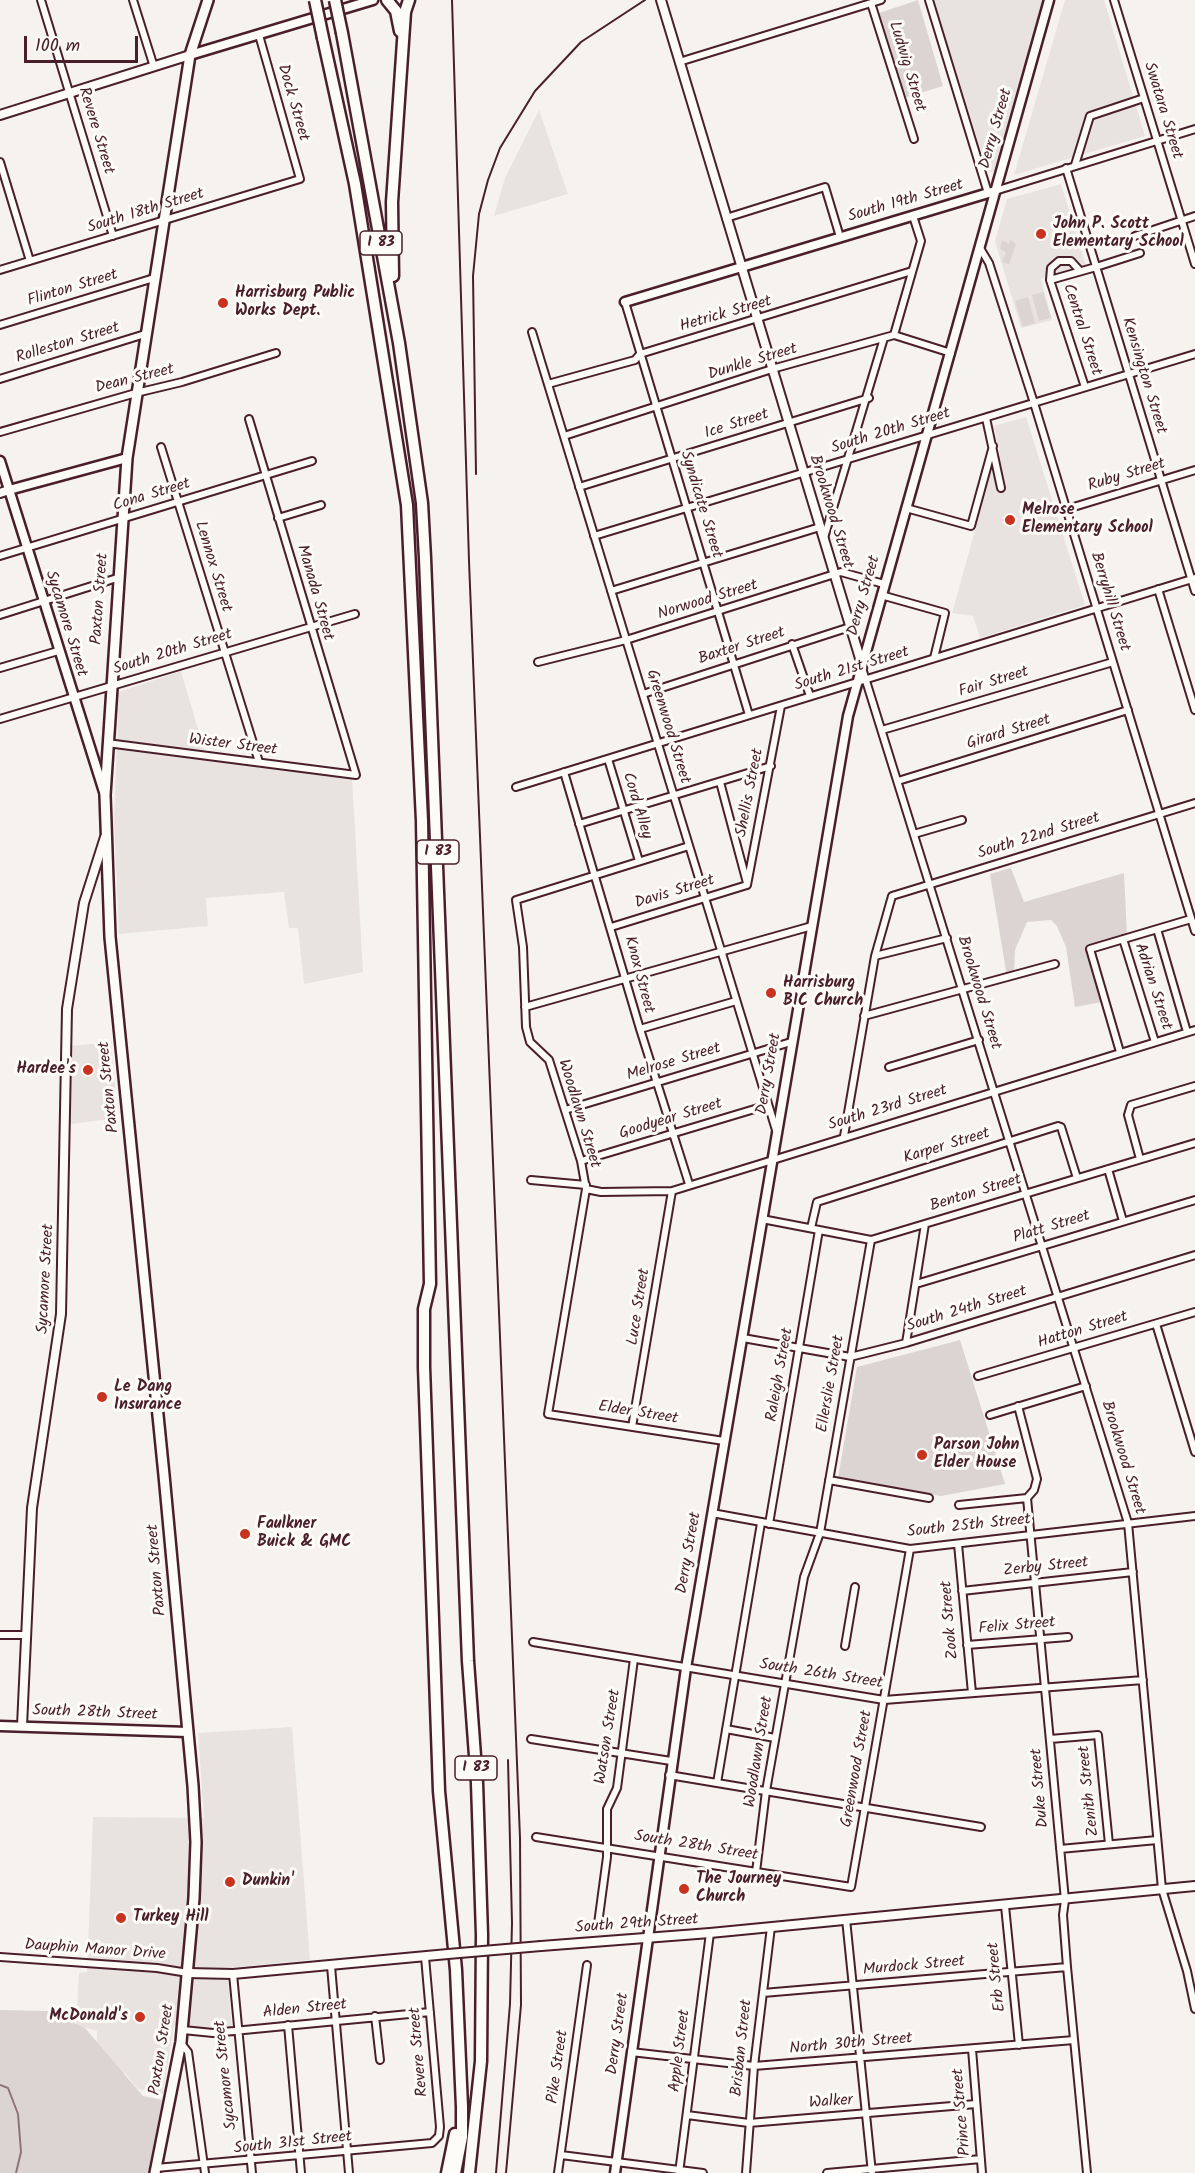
<!DOCTYPE html>
<html>
<head>
<meta charset="utf-8">
<style>
	body { margin:0 }
	#map { position:relative; width:1195px; height:2173px; overflow:hidden; background:#f6f3ef; font-family:Kalam,sans-serif }
	canvas { display:block }
	.scale { position:absolute; left:24px; top:36px; width:114px; height:27px; box-sizing:border-box; border:3px solid #4a1f2b; border-top:0; padding-left:8px; font-size:18px; line-height:21px; white-space:nowrap; color:#4a1f2b; -webkit-text-stroke:4px #fdfcf7; paint-order:stroke }
</style>
</head>
<body>
<div id="map">
<canvas width="1195" height="2173"></canvas>
<div class="scale">100 m</div>
</div>
<script>
const ctx = document.querySelector('canvas').getContext('2d');
ctx.lineJoin = 'round';
function fill(path, color) {
  ctx.fillStyle = color;
  ctx.fill(path, 'evenodd');
}
function toPath(rows) {
  const path = new Path2D();
  for (const r of rows) {
    path.moveTo(r[0], r[1]);
    for (let i = 2; i < r.length; i += 2) path.lineTo(r[i], r[i + 1]);
  }
  return path;
}
function strokePath(path, color, width, dash) {
  ctx.strokeStyle = color;
  ctx.lineWidth = width;
  ctx.lineCap = dash ? 'butt' : 'round';
  ctx.setLineDash(dash || []);
  ctx.stroke(path);
}
function write(font, color, halo, rows, align = 'center') {
  ctx.font = font + ' Kalam,sans-serif';
  ctx.lineWidth = 6;
  ctx.setLineDash([]);
  ctx.textBaseline = 'middle';
  ctx.strokeStyle = halo;
  ctx.fillStyle = color;
  for (const [text, x, y, turn = 0] of rows) {
    ctx.save();
    ctx.translate(x, y);
    ctx.rotate((+turn || 0) * Math.PI / 180);
    ctx.textAlign = isNaN(turn) ? turn : align;
    if (halo) ctx.strokeText(text, 0, 0);
    ctx.fillText(text, 0, 0);
    ctx.restore();
  }
}
fill(toPath([
	[934,0,1043,0,996,169,992,172,987,171],
	[1065,0,1104,0,1145,136,1014,175],
	[539,110,568,194,494,216,505,178],
	[1061,184,1086,266,1041,279,1052,320,1021,328,995,241,1007,199],
	[1026,417,1085,605,980,638,973,616,952,613,992,469,1000,455,994,426],
	[181,671,207,760,352,777,363,972,304,984,298,928,289,928,284,892,206,898,208,926,119,934,114,820,119,692],
	[111,1042,118,1118,70,1124,70,1046],
	[292,1727,310,1960,227,1968,232,2029,202,2031,174,2025,163,2094,138,2089,125,2073,97,2071,97,2031,76,2025,79,1973,87,1972,93,1817,204,1818,198,1733]
]), '#e9e3e0');
fill(toPath([
	[918,0,943,86,904,98,879,13],
	[1010,239,1016,244,1009,264,1002,262,1006,252,1000,249,1002,240,1009,244],
	[1043,292,1051,318,1039,321,1032,295],
	[1028,297,1035,323,1023,327,1015,301],
	[1011,868,1024,902,1124,873,1127,935,1087,948,1102,1002,1075,1007,1066,947,1057,926,1051,920,1027,922,1015,950,1014,975,1007,977,990,874],
	[960,1340,1005,1484,941,1496,838,1478,857,1367],
	[0,2010,48,2011,85,2028,143,2096,162,2100,148,2173,0,2173]
]), '#dcd4d2');
strokePath(toPath([
	[0,2085,8,2088,18,2114,21,2152,16,2173]
]), '#8e7378', 2);
const minor = toPath([
	[41,0,113,236],
	[133,0,154,67],
	[929,0,988,193],
	[1114,0,1195,264],
	[871,3,914,139],
	[679,62,881,0],
	[0,162,30,261],
	[1075,165,1090,116,1144,98],
	[1066,168,1195,591],
	[995,191,1195,129],
	[726,218,825,187,840,237],
	[1135,236,1195,216],
	[980,248,989,263,1034,403,1195,931],
	[0,270,300,179,259,35],
	[1080,271,1071,261,1059,261,1051,268,1050,280,1096,267,1140,253],
	[1050,280,1085,387],
	[625,302,749,715],
	[0,325,154,278],
	[532,332,776,1130],
	[894,335,921,241,913,216],
	[0,379,145,334],
	[548,384,635,360,640,354,912,271],
	[986,418,1001,488],
	[0,432,136,393,182,382,276,353],
	[564,436,772,369,894,335,951,353],
	[161,447,259,762],
	[579,487,869,398],
	[906,508,971,526,993,446],
	[1067,509,1195,470],
	[278,518,321,505],
	[594,536,1195,354],
	[824,538,884,338],
	[0,556,312,461],
	[1158,589,1195,710],
	[611,591,820,527],
	[881,595,945,613,934,658],
	[0,615,117,578],
	[792,644,810,696],
	[538,662,626,640,841,572,884,584],
	[0,668,58,651],
	[862,668,1128,1523,1162,1889,1187,1971,1195,2009],
	[643,694,850,627],
	[0,719,355,614],
	[882,730,1113,662],
	[107,743,356,775,249,419],
	[608,759,639,861],
	[564,772,640,1029,689,1184],
	[898,781,1128,710],
	[720,782,747,883],
	[516,787,1195,578],
	[579,824,771,766],
	[914,834,962,820],
	[689,846,516,900,523,947,526,1027,530,1042,549,1060,581,1161,586,1189,548,1414,724,1441],
	[747,885,781,706],
	[611,927,747,885],
	[1157,929,1187,1032],
	[1123,939,1155,1042],
	[875,956,947,938],
	[525,1007,812,926],
	[864,1016,1055,964],
	[640,1029,736,1001],
	[1120,1052,1090,949,1191,919],
	[889,1067,979,1040],
	[565,1110,791,1042],
	[844,1136,875,956,892,896,1195,803],
	[1140,1159,1128,1115,1131,1105,1195,1086],
	[581,1161,768,1105],
	[1108,1169,1123,1221],
	[531,1180,586,1185],
	[586,1189,601,1192,672,1191,1195,1030],
	[762,1219,871,1240,1195,1143],
	[811,1228,817,1202,1058,1126,1061,1127,1077,1178],
	[916,1284,1195,1200],
	[1156,1324,1195,1452],
	[743,1338,850,1357,906,1343,1195,1255],
	[906,1343,925,1224],
	[978,1376,1195,1312],
	[1018,1406,1037,1479,1034,1490,1027,1498,1065,1900,1063,1915,1067,1967,1087,2173],
	[990,1415,1086,1386],
	[632,1427,672,1191],
	[829,1480,929,1498],
	[959,1505,1027,1498],
	[712,1513,910,1549,1195,1516],
	[769,1524,819,1230],
	[958,1544,972,1693],
	[962,1591,1133,1572],
	[0,1635,26,1635],
	[533,1642,884,1700,1143,1680],
	[967,1645,1068,1637],
	[845,1646,855,1587],
	[726,1729,775,1738],
	[531,1739,671,1761],
	[1050,1739,1098,1735,1109,1844],
	[669,1775,981,1827],
	[717,1783,761,1523],
	[536,1837,851,1887,910,1549],
	[1060,1849,1157,1840],
	[756,1872,766,1791,804,1577,820,1533,871,1240],
	[1005,1906,1019,2045],
	[846,1919,872,2173],
	[598,1924,607,1857,607,1809,617,1788,634,1659],
	[0,1957,157,1968,188,1973],
	[331,1966,349,2173],
	[233,1974,252,2173],
	[763,1993,1067,1967],
	[375,2016,380,2060],
	[288,2025,301,2173],
	[183,2030,213,2033,430,2012],
	[181,2043,188,2052,205,2173],
	[972,2049,982,2173],
	[631,2052,754,2066,1074,2040],
	[687,2115,749,2123,976,2104],
	[561,2155,703,2173],
	[156,2168,432,2143,439,2136,440,2127,425,1957],
	[558,2173,587,1965],
	[679,2173,710,1933],
	[746,2173,754,2066,771,1927],
	[827,2173,981,2159]
]);
const tertiary = toPath([
	[661,0,862,665],
	[0,115,190,55],
	[0,493,9,490],
	[22,1726,32,1508,61,1314,67,1009,84,903,105,837],
	[541,1946,710,1933,1195,1886],
	[188,1973,233,1974,448,1954]
]);
const secondary = toPath([
	[190,55,373,0],
	[625,302,995,191],
	[0,461,105,795],
	[9,490,127,458],
	[0,1726,188,1732],
	[615,2173,686,1668,848,716,1049,0]
]);
const primary = toPath([
	[155,2173,181,2042,194,1898,196,1842,193,1786,164,1475,110,937,105,795,127,458,190,55,208,0]
]);
const motorway = toPath([
	[387,0,396,11,400,31],
	[342,33,399,343,422,503,425,558,468,1661,477,1783,482,1935,481,2061,469,2173],
	[323,38,355,184,407,505,422,821,430,1284,424,1309,424,1367,435,1677,439,1791,456,1970,462,2107,462,2137,455,2173],
	[393,276,392,202,405,12,409,0],
	[447,2173,455,2134]
]);
strokePath(minor, '#4a1f2b', 10);
strokePath(tertiary, '#4a1f2b', 12);
strokePath(secondary, '#4a1f2b', 13);
strokePath(primary, '#4a1f2b', 14);
strokePath(motorway, '#4a1f2b', 15);
strokePath(minor, '#fdfcf7', 6);
strokePath(tertiary, '#fdfcf7', 8);
strokePath(secondary, '#fdfcf7', 8);
strokePath(primary, '#fdfcf7', 9);
strokePath(motorway, '#fdfcf7', 10);
strokePath(toPath([
	[452,0,469,561,520,1838,521,2005,506,2173],
	[476,474,473,276,479,214,488,180,500,148,535,91,581,42,645,0],
	[496,2173,510,2004,512,1923,508,1760]
]), '#4a1f2b', 2);
const tertiaryBridge = toPath([
	[448,1954,541,1946]
]);
const motorwayBridge = toPath([
	[315,0,323,38],
	[335,0,342,33]
]);
strokePath(tertiaryBridge, '#4a1f2b', 12, []);
strokePath(motorwayBridge, '#4a1f2b', 15, []);
strokePath(tertiaryBridge, '#fdfcf7', 8);
strokePath(motorwayBridge, '#fdfcf7', 10);
for (const [x, y, r, color] of [
	[1041,234,6,"#c8321e"],
	[223,303,6,"#c8321e"],
	[1010,520,6,"#c8321e"],
	[771,993,6,"#c8321e"],
	[88,1070,6,"#c8321e"],
	[102,1397,6,"#c8321e"],
	[922,1455,6,"#c8321e"],
	[245,1534,6,"#c8321e"],
	[230,1882,6,"#c8321e"],
	[684,1889,6,"#c8321e"],
	[121,1918,6,"#c8321e"],
	[140,2017,6,"#c8321e"]
]) {
  const dot = new Path2D();
  dot.arc(x, y, r, 0, 2 * Math.PI);
  ctx.fillStyle = color;
  ctx.fill(dot);
  strokePath(dot, '#fdfcf7', 2);
}
for (const [x, y, w] of [
	[381,243,42],
	[438,852,42],
	[476,1768,42]
]) {
  const box = new Path2D();
  box.roundRect(x - w / 2, y - 12, w, 24, 4.5);
  ctx.fillStyle = '#fdfcf7';
  ctx.fill(box);
  strokePath(box, '#4a1f2b', 1.5);
}
write('bold 15px', '#4a1f2b', null, [
	["I 83",381,243],
	["I 83",438,852],
	["I 83",476,1768]
]);
write('16px', '#4a1f2b', '#fdfcf7', [
	["Ludwig Street",906,67,73],
	["Dock Street",292,103,74],
	["Swatara Street",1162,111,73],
	["Derry Street",997,129,-74],
	["Revere Street",95,131,73],
	["South 19th Street",906,202,-16],
	["South 18th Street",146,212,-17],
	["Flinton Street",73,289,-17],
	["Hetrick Street",726,315,-16],
	["Central Street",1081,330,72],
	["Rolleston Street",68,344,-17],
	["Dunkle Street",753,363,-17],
	["Kensington Street",1143,376,73],
	["Dean Street",135,380,-14],
	["Ice Street",737,425,-18],
	["South 20th Street",891,432,-17],
	["Ruby Street",1127,476,-17],
	["Cona Street",152,496,-17],
	["Syndicate Street",700,505,73],
	["Brookwood Street",830,512,73],
	["Lennox Street",212,567,73],
	["Manada Street",314,593,74],
	["Derry Street",865,596,-74],
	["Paxton Street",101,599,-86],
	["Norwood Street",708,601,-17],
	["Berryhill Street",1109,602,73],
	["Sycamore Street",65,624,73],
	["Baxter Street",742,647,-18],
	["South 20th Street",173,653,-17],
	["South 21st Street",852,670,-17],
	["Fair Street",994,683,-17],
	["Greenwood Street",667,727,73],
	["Girard Street",1009,733,-17],
	["Wister Street",233,746,7],
	["Shellis Street",751,793,-79],
	["Cord Alley",636,806,73],
	["South 22nd Street",1039,837,-17],
	["Davis Street",675,893,-17],
	["Knox Street",638,975,75],
	["Adrian Street",1152,987,72],
	["Brookwood Street",978,993,73],
	["Melrose Street",674,1063,-17],
	["Derry Street",770,1074,-80],
	["Paxton Street",110,1087,-96],
	["South 23rd Street",888,1109,-17],
	["Woodlawn Street",578,1114,73],
	["Goodyear Street",671,1120,-17],
	["Karper Street",947,1147,-17],
	["Benton Street",976,1194,-17],
	["Platt Street",1052,1228,-17],
	["Sycamore Street",47,1279,-87],
	["Luce Street",640,1307,-81],
	["South 24th Street",967,1310,-17],
	["Hatton Street",1083,1331,-17],
	["Raleigh Street",781,1375,-80],
	["Ellerslie Street",832,1384,-80],
	["Elder Street",638,1414,9],
	["Brookwood Street",1122,1458,73],
	["South 25th Street",969,1527,-6],
	["Derry Street",690,1553,-80],
	["Zerby Street",1046,1568,-6],
	["Paxton Street",158,1570,-95],
	["Zook Street",951,1620,-95],
	["Felix Street",1017,1627,-5],
	["South 26th Street",821,1675,9],
	["South 28th Street",95,1714,2],
	["Watson Street",609,1737,-81],
	["Woodlawn Street",760,1752,-81],
	["Greenwood Street",858,1769,-80],
	["Duke Street",1041,1788,-95],
	["Zenith Street",1090,1791,-96],
	["South 28th Street",696,1847,9],
	["South 29th Street",637,1925,-4],
	["Dauphin Manor Drive",95,1951,4],
	["Murdock Street",914,1967,-5],
	["Erb Street",998,1977,-96],
	["Alden Street",305,2010,-6],
	["Derry Street",619,2034,-82],
	["North 30th Street",851,2045,-5],
	["Brisban Street",743,2048,-84],
	["Paxton Street",163,2050,-81],
	["Apple Street",681,2051,-83],
	["Revere Street",420,2052,-95],
	["Pike Street",559,2067,-82],
	["Sycamore Street",227,2075,-96],
	["Walker",831,2103,-4],
	["Prince Street",963,2112,-95],
	["South 31st Street",293,2144,-6]
]);
write('bold 16px', '#4a1f2b', '#fdfcf7', [
	["John P. Scott",1053,225],
	["Elementary School",1053,243],
	["Harrisburg Public",235,294],
	["Works Dept.",235,312],
	["Melrose",1022,511],
	["Elementary School",1022,529],
	["Harrisburg",783,984],
	["BIC Church",783,1002],
	["Hardee's",76,1070,"right"],
	["Le Dang",114,1388],
	["Insurance",114,1406],
	["Parson John",934,1446],
	["Elder House",934,1464],
	["Faulkner",257,1525],
	["Buick & GMC",257,1543],
	["The Journey",696,1880],
	["Church",696,1898],
	["Dunkin'",242,1882],
	["Turkey Hill",133,1918],
	["McDonald's",128,2017,"right"]
], 'left');
</script>
</body>
</html>
